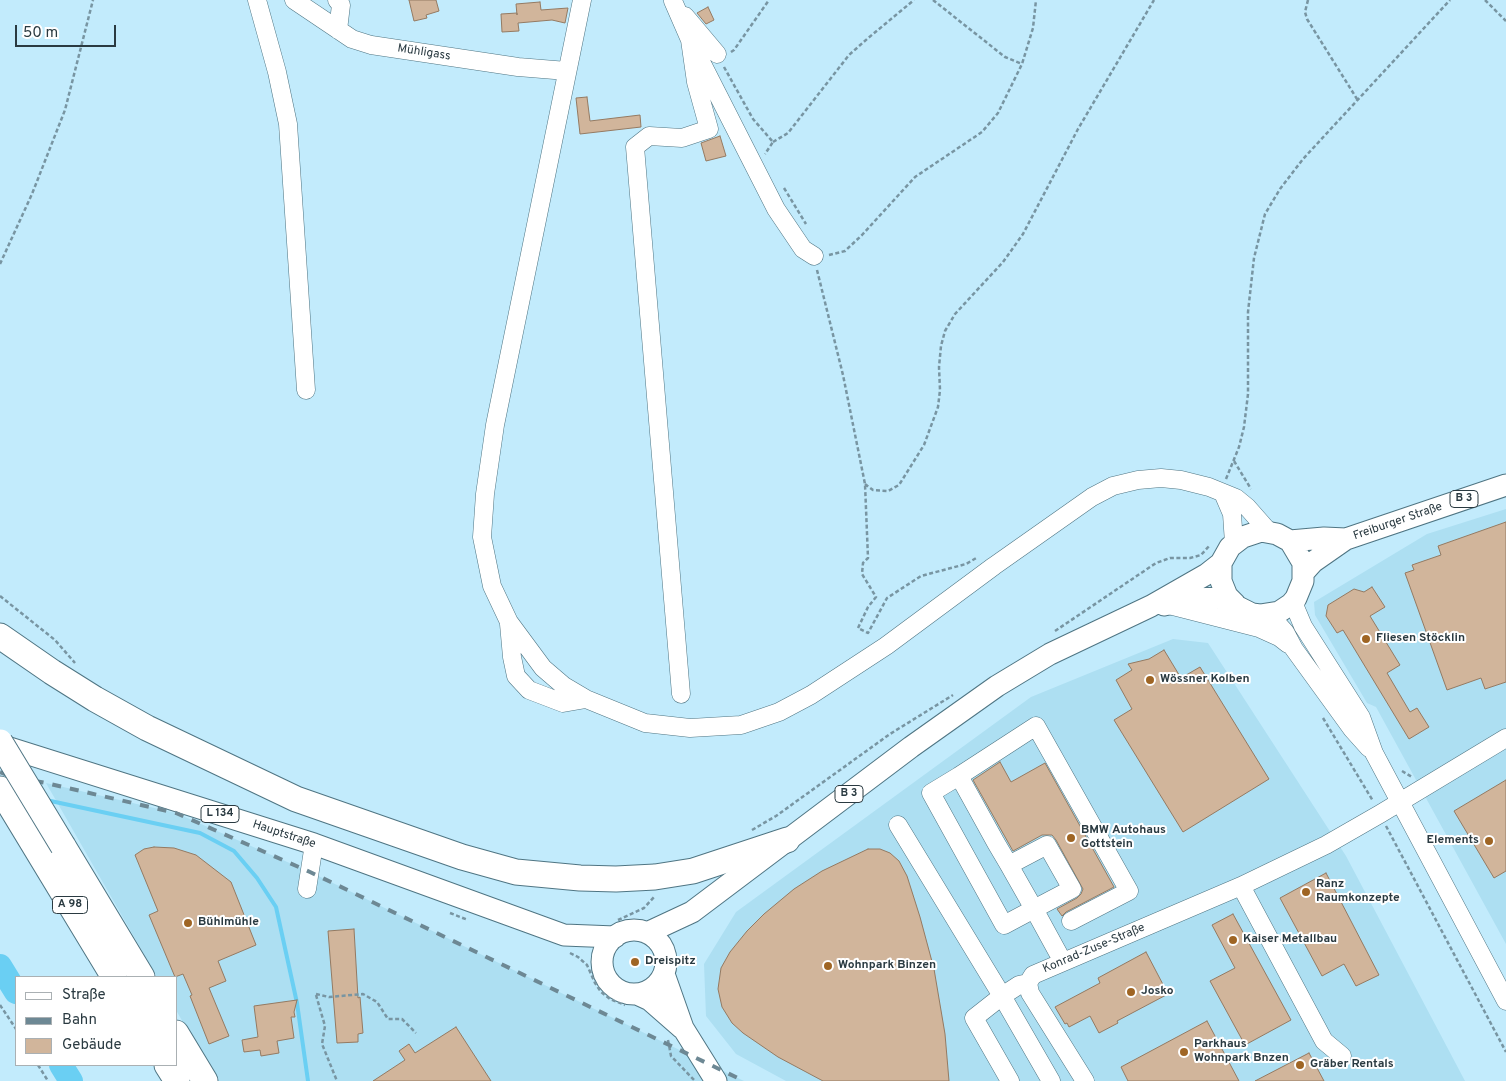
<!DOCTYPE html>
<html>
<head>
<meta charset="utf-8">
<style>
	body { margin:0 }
	#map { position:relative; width:1506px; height:1081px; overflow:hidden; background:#c2ebfc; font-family:Overpass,sans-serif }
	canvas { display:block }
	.legend { position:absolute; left:15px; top:976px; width:162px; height:90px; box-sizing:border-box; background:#fff; border:1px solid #aab0b3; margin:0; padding:6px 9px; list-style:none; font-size:15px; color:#2a3a41 }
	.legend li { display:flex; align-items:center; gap:10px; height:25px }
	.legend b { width:25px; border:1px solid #aab0b3 }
	.scale { position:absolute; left:15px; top:25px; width:101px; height:22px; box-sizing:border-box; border:2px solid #2a3a41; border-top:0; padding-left:6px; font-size:15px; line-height:18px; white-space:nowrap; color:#2a3a41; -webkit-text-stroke:4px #fff; paint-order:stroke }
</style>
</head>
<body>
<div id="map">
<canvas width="1506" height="1081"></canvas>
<ul class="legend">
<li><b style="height:6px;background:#fff"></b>Straße</li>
<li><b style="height:6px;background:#6d8894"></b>Bahn</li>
<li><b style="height:14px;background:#d1b59b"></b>Gebäude</li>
</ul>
<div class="scale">50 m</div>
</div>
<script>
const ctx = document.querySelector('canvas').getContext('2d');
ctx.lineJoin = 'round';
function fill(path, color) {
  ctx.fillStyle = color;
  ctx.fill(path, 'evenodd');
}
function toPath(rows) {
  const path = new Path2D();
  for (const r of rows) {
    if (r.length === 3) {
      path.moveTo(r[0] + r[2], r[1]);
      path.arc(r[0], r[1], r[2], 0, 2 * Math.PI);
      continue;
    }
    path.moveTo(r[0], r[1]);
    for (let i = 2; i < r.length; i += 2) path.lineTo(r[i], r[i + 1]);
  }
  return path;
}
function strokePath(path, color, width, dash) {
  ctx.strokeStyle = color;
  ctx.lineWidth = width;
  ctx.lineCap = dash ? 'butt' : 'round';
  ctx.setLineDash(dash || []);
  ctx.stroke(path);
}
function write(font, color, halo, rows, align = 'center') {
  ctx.font = font + ' Overpass,sans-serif';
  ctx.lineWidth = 4;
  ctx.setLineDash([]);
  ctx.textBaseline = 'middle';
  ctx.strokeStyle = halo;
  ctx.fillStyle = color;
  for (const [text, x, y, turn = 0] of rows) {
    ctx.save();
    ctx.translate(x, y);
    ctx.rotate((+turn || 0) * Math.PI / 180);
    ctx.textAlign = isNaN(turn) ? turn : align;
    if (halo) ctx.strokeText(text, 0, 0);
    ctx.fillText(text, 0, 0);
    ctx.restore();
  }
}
fill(toPath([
	[1506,509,1506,944,1376,707,1367,703,1315,615,1314,602,1427,534],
	[1173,639,1208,643,1346,856,1465,1081,786,1081,736,1054,706,1016,704,964,736,912,1031,697],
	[46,783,176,813,310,872,744,1081,219,1081,206,1063,176,1010,176,977,157,977]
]), '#addff2');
strokePath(toPath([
	[46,800,200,833,234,851,257,878,276,907,297,1003,308,1081]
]), '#6acff3', 4);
strokePath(toPath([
	[0,966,16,992],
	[61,1065,71,1081]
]), '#6acff3', 24);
const building = toPath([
	[409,0,436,0,439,11,426,15,427,18,414,21,409,0],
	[540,2,541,10,568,8,565,23,552,20,518,23,519,31,502,32,501,14,517,13,517,15,516,4,540,2],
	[708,7,714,20,706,24,697,13,708,7],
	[587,97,590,121,640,115,641,127,580,134,576,98,587,97],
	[720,136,726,156,706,161,701,143,720,136],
	[1506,522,1506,682,1485,689,1481,678,1447,690,1405,573,1414,570,1412,565,1441,555,1438,546,1506,522],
	[1372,587,1385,607,1370,616,1400,665,1387,673,1410,712,1417,708,1429,727,1409,739,1343,630,1337,633,1326,616,1328,605,1354,589,1364,592,1372,587],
	[1164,650,1181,678,1200,667,1269,779,1183,832,1114,720,1132,709,1116,680,1132,670,1128,664,1149,659,1164,650],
	[1000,762,1011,782,1045,763,1114,887,1066,912,1062,916,1057,909,1077,898,1081,894,1083,889,1056,840,1052,835,1042,835,1013,851,973,780,1000,762],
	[1506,780,1506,871,1494,878,1454,811,1506,780],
	[154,847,174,848,196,855,231,882,256,945,218,961,226,981,209,988,229,1036,209,1044,190,996,192,995,183,974,175,977,149,915,158,911,135,855,144,849,154,847],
	[868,849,880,849,890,853,899,861,907,876,920,917,934,969,945,1034,949,1081,823,1081,778,1057,743,1033,732,1023,722,1007,718,989,721,968,730,952,747,931,764,914,794,889,822,871,868,849],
	[1326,873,1379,975,1356,986,1344,964,1322,976,1280,898,1326,873],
	[1233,914,1291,1020,1245,1045,1210,981,1235,968,1212,925,1233,914],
	[354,929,358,998,360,997,363,1033,358,1034,358,1042,337,1043,328,931,354,929],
	[1146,952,1168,994,1117,1021,1118,1023,1099,1033,1090,1016,1069,1027,1067,1023,1065,1024,1055,1007,1100,983,1098,978,1146,952],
	[297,1000,294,1012,295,1017,291,1017,294,1038,277,1041,279,1053,261,1056,260,1050,244,1052,242,1040,258,1037,254,1006,297,1000],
	[1207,1021,1239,1081,1128,1081,1121,1067,1207,1021],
	[456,1027,491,1081,373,1081,405,1060,399,1051,409,1044,415,1053,456,1027],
	[1309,1053,1324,1081,1255,1081,1309,1053]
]);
fill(building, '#d1b59b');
strokePath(building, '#947a62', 1);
const minor = toPath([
	[257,0,277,72,288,124,306,390],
	[294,0,352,39,371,45,518,67,567,71],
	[337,0,341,5,338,30],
	[582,0,495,425,485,494,482,537,492,586,509,622,543,668,564,686,586,699,645,723,690,728,741,725,779,712,811,695,886,646,994,566,1092,497,1113,486,1138,480,1161,478,1181,480,1209,487,1236,498,1247,507,1269,532],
	[673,1,690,40,776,209,803,249,814,256],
	[685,16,717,54],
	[1223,493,1232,514,1234,543],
	[1296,598,1295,607,1303,626,1361,717,1374,753,1506,1001],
	[1169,605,1259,628,1279,637,1288,644],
	[1260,615,1275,621,1285,632,1294,649,1352,729,1369,748],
	[509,624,512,657,516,676,529,690,563,703,586,699],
	[681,694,635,147,649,136,682,138,709,129,696,82,690,40],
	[959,776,1036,726,1129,891,1071,921],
	[898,825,1002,996,974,1018,1010,1081],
	[1009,865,1047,845,1072,889,1034,909,1004,925,931,793,959,776,996,843,1009,865,1034,909,1063,962],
	[1241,886,1324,1041,1342,1056],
	[307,889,314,844],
	[1028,983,1019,985,1002,996,1051,1081],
	[1085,1081,1030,993,1028,983,1033,975,1241,886,1326,845,1380,814,1506,738]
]);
const major = toPath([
	[1290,541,1324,538,1346,539],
	[1304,572,1313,562,1346,539,1506,485],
	[1164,605,1193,599,1220,598,1252,614,1260,615,1279,612,1291,604,1296,598,1303,581,1303,563,1290,541,1277,534,1261,531,1243,537,1230,547,1221,563,1221,581,1227,596,1235,604],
	[0,745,314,844,564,935,615,937],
	[634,962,32],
	[647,933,692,912,911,747,997,686,1050,654,1151,606,1207,574,1221,563],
	[664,974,683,1028,716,1081],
	[637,994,650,1000,682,1028]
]);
const highway = toPath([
	[0,636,52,672,95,699,147,728,296,799,462,857,516,872,580,878,616,879,655,877,693,871,787,840],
	[0,789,114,977],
	[63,846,142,977],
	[176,1033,205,1081],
	[167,1065,177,1081]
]);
strokePath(minor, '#4f7583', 19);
strokePath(major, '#4f7583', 23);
strokePath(highway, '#4f7583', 27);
strokePath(toPath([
	[933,0,1005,57,1022,64],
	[1308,0,1305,12,1307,19,1357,99],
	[1485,0,1506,21],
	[731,52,734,50,769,0],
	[724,67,753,119,773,142,765,154],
	[773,142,788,133,849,55,867,39,914,0],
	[784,188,806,224],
	[829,255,845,251,862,235,915,177,982,132,998,113,1022,64,1033,28,1036,0],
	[0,264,32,194,65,110,93,0],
	[817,270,843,375,865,484,868,558,863,563,862,574,876,597,868,607,858,628,868,633,887,598,921,576,966,564,978,557],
	[1234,461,1251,489],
	[1226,479,1239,447,1244,427,1248,394,1248,312,1254,258,1265,214,1280,189,1303,159,1450,0],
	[865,484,873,490,888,491,899,485,924,445,938,407,940,390,939,367,941,346,945,331,955,314,1003,262,1023,234,1078,129,1154,0],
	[0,596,55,640,75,663],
	[1055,631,1156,563,1170,558,1190,558,1201,555,1210,545],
	[1323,718,1373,801],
	[1402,771,1412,777],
	[1386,826,1506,1052],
	[752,830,776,816,890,734,953,695],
	[450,913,468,920],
	[618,920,644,908,655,896],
	[570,953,578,957,587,965,595,983,601,992,610,999,625,1005],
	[316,994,329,997,363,994,377,1002,388,1019,402,1019,416,1033],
	[316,995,325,1026,322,1044,337,1081],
	[0,1005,16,1029],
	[668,1040,671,1056,694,1080],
	[38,1065,48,1081]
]), '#7895a2', 2.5, [4, 2.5]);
strokePath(minor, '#fff', 18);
strokePath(major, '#fff', 21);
strokePath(highway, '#fff', 25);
strokePath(toPath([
	[0,772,12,777,46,783,176,813,310,872,744,1081]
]), '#6d8894', 4, [9, 9]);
const highwayBridge = toPath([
	[0,742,63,846]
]);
strokePath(highwayBridge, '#4f7583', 27, []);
strokePath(highwayBridge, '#fff', 25);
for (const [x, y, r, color] of [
	[1366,639,5,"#9f6524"],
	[1150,680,5,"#9f6524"],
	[1071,838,5,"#9f6524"],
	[1489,841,5,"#9f6524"],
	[1306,892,5,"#9f6524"],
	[188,923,5,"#9f6524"],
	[1233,940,5,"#9f6524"],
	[635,962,5,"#9f6524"],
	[828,966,5,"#9f6524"],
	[1131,992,5,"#9f6524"],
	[1184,1052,5,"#9f6524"],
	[1300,1065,5,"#9f6524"]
]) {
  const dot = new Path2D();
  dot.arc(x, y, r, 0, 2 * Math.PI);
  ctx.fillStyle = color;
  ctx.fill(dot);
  strokePath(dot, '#fff', 2);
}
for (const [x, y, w] of [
	[1464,499,28],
	[849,794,28],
	[220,814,38],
	[70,905,35]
]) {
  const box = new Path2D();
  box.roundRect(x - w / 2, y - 8.5, w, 17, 4);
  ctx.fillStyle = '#fff';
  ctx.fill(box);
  strokePath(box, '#2a3a41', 1);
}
write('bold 11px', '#2a3a41', null, [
	["B 3",1464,499],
	["B 3",849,794],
	["L 134",220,814],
	["A 98",70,905]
]);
write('12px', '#2a3a41', '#fff', [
	["Mühligass",424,53,9],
	["Freiburger Straße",1398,522,-19],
	["Hauptstraße",284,835,18],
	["Konrad-Zuse-Straße",1094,949,-23]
]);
write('bold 12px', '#2a3a41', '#fff', [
	["Fliesen Stöcklin",1376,639],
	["Wössner Kolben",1160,680],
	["BMW Autohaus",1081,831],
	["Gottstein",1081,845],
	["Elements",1479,841,"right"],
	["Ranz",1316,885],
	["Raumkonzepte",1316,899],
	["Bühlmühle",198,923],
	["Kaiser Metallbau",1243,940],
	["Dreispitz",645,962],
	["Wohnpark Binzen",838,966],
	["Josko",1141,992],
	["Parkhaus",1194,1045],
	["Wohnpark Bnzen",1194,1059],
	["Gräber Rentals",1310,1065]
], 'left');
</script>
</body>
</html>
